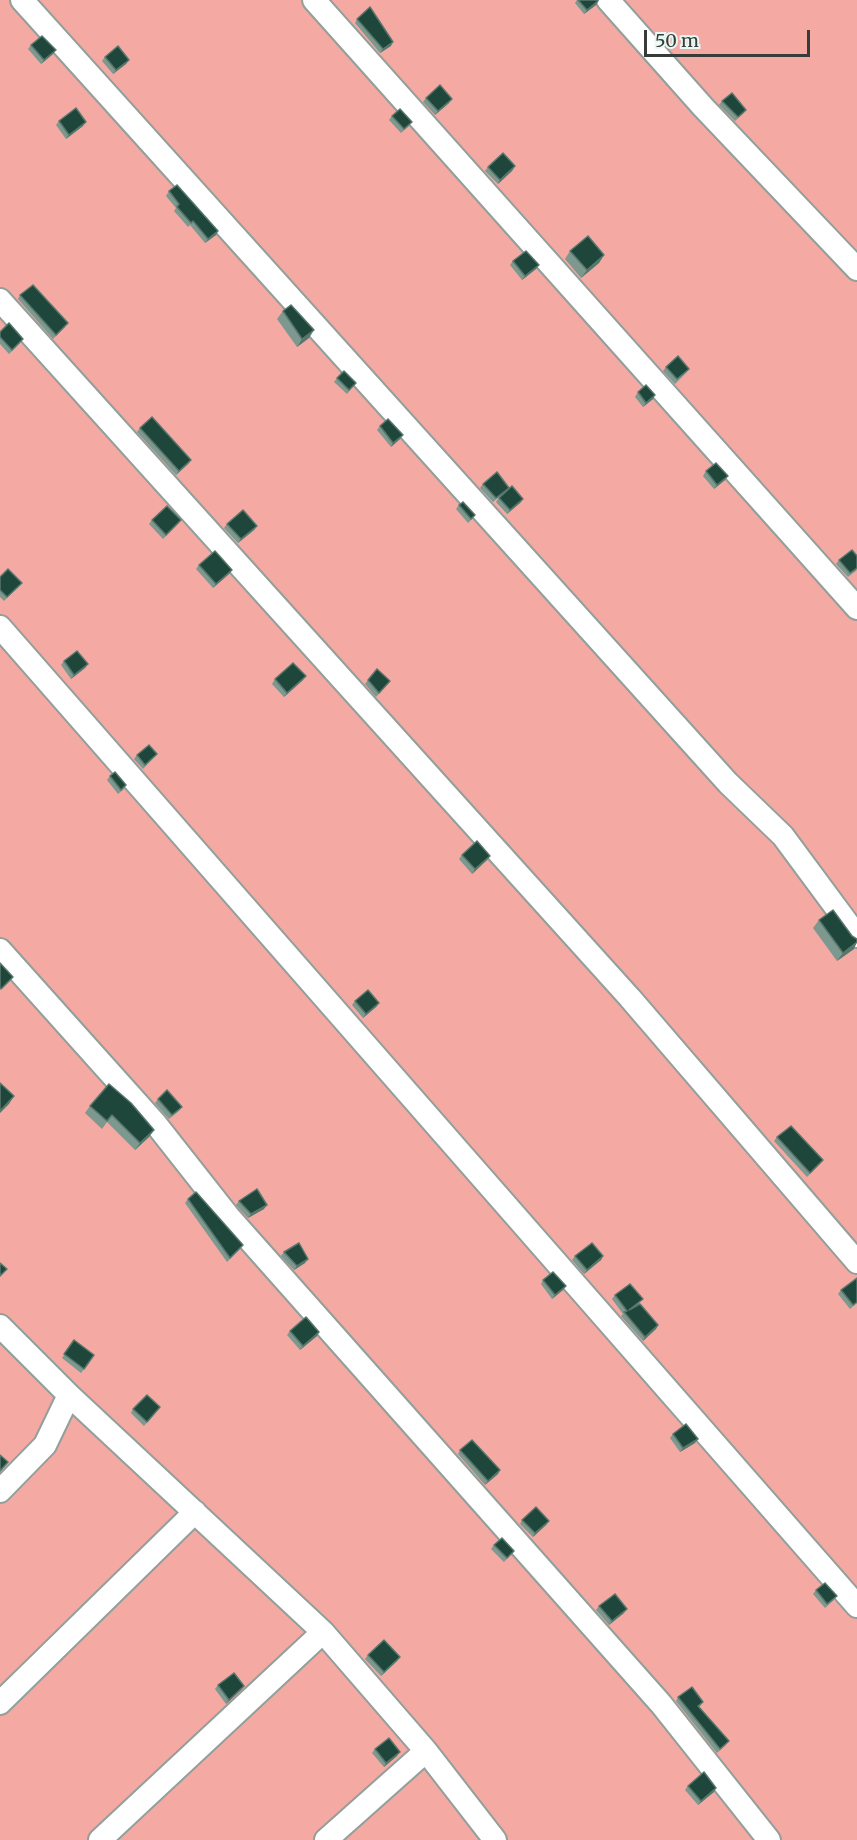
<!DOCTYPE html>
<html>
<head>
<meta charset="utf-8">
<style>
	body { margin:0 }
	#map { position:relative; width:857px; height:1840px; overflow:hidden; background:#dce9e4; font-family:Merriweather,serif }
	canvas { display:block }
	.scale { position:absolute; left:644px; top:30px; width:166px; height:27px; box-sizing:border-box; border:3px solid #363c3a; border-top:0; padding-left:8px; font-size:18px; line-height:21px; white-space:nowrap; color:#363c3a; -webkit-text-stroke:4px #e9f7f2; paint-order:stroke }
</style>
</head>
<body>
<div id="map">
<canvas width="857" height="1840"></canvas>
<div class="scale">50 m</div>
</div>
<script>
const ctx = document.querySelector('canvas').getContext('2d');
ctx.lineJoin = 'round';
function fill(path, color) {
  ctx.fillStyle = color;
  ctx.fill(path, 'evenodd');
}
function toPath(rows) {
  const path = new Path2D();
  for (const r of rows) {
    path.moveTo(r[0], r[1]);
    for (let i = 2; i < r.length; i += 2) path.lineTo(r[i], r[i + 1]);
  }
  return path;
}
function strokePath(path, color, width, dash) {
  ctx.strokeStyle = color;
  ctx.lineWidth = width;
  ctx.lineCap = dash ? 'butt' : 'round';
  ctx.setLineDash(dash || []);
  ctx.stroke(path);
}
fill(toPath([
	[0,0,857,0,857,1840,0,1840]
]), '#f4a9a2');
const minor = toPath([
	[22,0,728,783,783,836,857,936],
	[314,0,857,608],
	[608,0,703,107,857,269],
	[0,300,630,998,857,1262],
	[0,627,857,1606],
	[0,950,155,1123,229,1217,661,1704,769,1840],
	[0,1326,69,1395,45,1445,0,1491],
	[69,1395,323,1632,426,1751,495,1840],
	[0,1703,195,1512],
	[100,1840,323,1632],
	[326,1840,426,1751]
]);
strokePath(minor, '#929f9a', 26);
strokePath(minor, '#fff', 22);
fill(toPath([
	[577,0,598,0,598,1,596,5,584,14,575,3],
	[357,19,391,46,380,53,355,23],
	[31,45,53,54,41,64,28,49],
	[105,57,129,60,126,64,113,74,102,61],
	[426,98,449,103,435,115,423,102],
	[722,101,746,110,743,114,735,121,719,105],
	[392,116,409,126,401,133,389,120],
	[59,121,83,126,66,139,56,125],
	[515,166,512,171,498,184,485,171,488,167],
	[169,191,218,231,216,235,205,243,190,225,188,227,174,211,176,208,166,196],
	[570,251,604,255,599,263,581,278,565,259],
	[513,261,536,269,522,280,510,265],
	[20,295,65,327,53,339,18,299],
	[283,311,309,338,297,347,277,319],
	[0,332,20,343,9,354,0,344],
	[666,367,689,369,686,373,675,384,663,371],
	[337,378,356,383,347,394,334,382],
	[638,392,655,395,653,399,643,407,635,397],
	[380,426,400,439,391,447,377,430],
	[140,428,191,460,188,464,176,475,137,432],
	[706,471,725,480,714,489,703,476],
	[483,484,507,491,523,499,520,503,507,514,496,502,500,496,493,502,480,488],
	[459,505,472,519,468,523,456,509],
	[152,520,181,520,178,524,163,539,149,524],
	[227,524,257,526,254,530,238,543,224,528],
	[839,560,857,570,848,577,836,564],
	[199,565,232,570,229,574,213,588,196,569],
	[0,577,22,583,4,601,0,597],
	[64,661,88,664,85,668,71,679,61,665],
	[275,679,303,680,284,697,272,684],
	[368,680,390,681,376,697,365,684],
	[157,754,143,769,134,759,137,755],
	[110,776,124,789,118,794,107,780],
	[462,855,490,856,487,860,472,874,459,859],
	[819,920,854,949,837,961,813,928],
	[355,1001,379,1003,376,1007,363,1018,352,1005],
	[158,1099,182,1107,179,1111,169,1119,155,1103],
	[90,1106,154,1130,149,1137,135,1150,107,1122,102,1129,85,1113],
	[777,1137,823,1160,820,1164,807,1177,774,1141],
	[188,1199,240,1249,227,1262,185,1203],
	[239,1201,264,1209,248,1218,236,1205],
	[284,1252,305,1263,294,1270,281,1256],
	[575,1256,603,1256,601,1260,584,1274,572,1260],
	[543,1280,566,1286,563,1290,552,1299,541,1284],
	[841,1290,857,1303,850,1309,838,1294],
	[615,1295,640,1303,637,1306,658,1325,656,1329,643,1341,621,1316,623,1314,612,1299],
	[290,1331,319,1332,317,1336,300,1350,287,1335],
	[74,1340,94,1355,81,1373,62,1358],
	[160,1407,144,1426,131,1413,133,1409],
	[673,1434,695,1443,680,1452,670,1438],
	[460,1450,500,1470,498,1474,485,1485,458,1454],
	[522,1520,549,1521,546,1525,533,1537,520,1524],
	[494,1545,514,1551,504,1562,491,1549],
	[816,1590,834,1600,825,1608,813,1594],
	[599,1606,624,1613,609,1625,596,1610],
	[368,1655,400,1657,397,1661,381,1676,365,1659],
	[218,1685,244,1686,241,1690,226,1704,215,1689],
	[678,1697,703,1702,699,1708,726,1745,717,1753,676,1701],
	[375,1749,397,1756,384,1767,372,1753],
	[688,1786,714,1792,698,1805,685,1790]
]), '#7d988f');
fill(toPath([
	[598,1,596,5,584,14,587,10],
	[393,42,391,46,380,53,383,49],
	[56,50,53,54,41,64,44,60],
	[129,60,126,64,113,74,116,70],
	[452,99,449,103,435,115,438,111],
	[86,122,83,126,66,139,69,135],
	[515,166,512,171,498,184,500,180],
	[218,231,216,235,205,243,208,239],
	[604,255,599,263,581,278,587,270],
	[539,265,536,269,522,280,525,276],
	[314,330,309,338,297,347,302,339],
	[655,395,653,399,643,407,646,403],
	[403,435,400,439,391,447,393,443],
	[191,460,188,464,176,475,179,471],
	[728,476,725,480,714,489,717,485],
	[523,499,520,503,507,514,510,510],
	[257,526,254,530,238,543,241,539],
	[232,570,229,574,213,588,216,584],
	[88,664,85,668,71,679,74,675],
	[306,676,303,680,284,697,287,693],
	[490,856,487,860,472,874,475,869],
	[857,942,854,949,837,961,843,953],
	[379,1003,376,1007,363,1018,366,1014],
	[14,1096,9,1104,0,1113,0,1111],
	[154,1130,149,1137,135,1150,140,1143],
	[267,1205,264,1209,248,1218,251,1214],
	[603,1256,601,1260,584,1274,587,1270],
	[308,1259,305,1263,294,1270,297,1266],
	[566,1286,563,1290,552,1299,555,1295],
	[658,1325,656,1329,643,1341,645,1337],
	[319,1332,317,1336,300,1350,303,1346],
	[698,1439,695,1443,680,1452,683,1448],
	[500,1470,498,1474,485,1485,488,1481],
	[549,1521,546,1525,533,1537,535,1533],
	[627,1609,624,1613,609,1625,612,1621],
	[400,1657,397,1661,381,1676,384,1672],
	[244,1686,241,1690,226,1704,229,1700],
	[400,1752,397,1756,384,1767,386,1763],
	[716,1788,714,1792,698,1805,701,1801]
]), '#57776d');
const building = toPath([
	[578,0,598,0,598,1,587,10,578,0],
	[370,7,393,42,383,49,357,19,370,7],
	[42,36,56,50,44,60,31,45,42,36],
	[118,46,129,60,116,70,105,57,118,46],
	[440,85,452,99,438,111,426,98,440,85],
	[732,93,746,110,738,117,722,101,732,93],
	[76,108,86,122,69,135,59,121,76,108],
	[400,109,412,122,404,129,392,116,400,109],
	[503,153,515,166,500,180,488,167,503,153],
	[177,185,218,231,208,239,193,221,191,223,177,207,179,204,169,191,177,185],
	[588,236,604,255,587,270,570,251,588,236],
	[526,251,539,265,525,276,513,261,526,251],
	[33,285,68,323,56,335,20,295,33,285],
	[291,305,314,330,302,339,283,311,291,305],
	[9,323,23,339,12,350,0,337,0,332,9,323],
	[678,356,689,369,677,379,666,367,678,356],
	[344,371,356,383,349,390,337,378,344,371],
	[646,385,655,395,646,403,638,392,646,385],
	[152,417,191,460,179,471,140,428,152,417],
	[388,419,403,435,393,443,380,426,388,419],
	[716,463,728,476,717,485,706,471,716,463],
	[497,472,509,488,496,498,483,484,497,472],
	[512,486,523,499,510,510,499,498,512,486],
	[463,502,475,515,471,519,459,505,463,502],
	[167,506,181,520,166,535,152,520,167,506],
	[243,510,257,526,241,539,227,524,243,510],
	[852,550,857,556,857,568,850,573,839,560,852,550],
	[215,551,232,570,216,584,199,565,215,551],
	[8,569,22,583,7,597,0,590,0,577,8,569],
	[77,651,88,664,74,675,64,661,77,651],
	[293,663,306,676,287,693,275,679,293,663],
	[377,669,390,681,379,693,368,680,377,669],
	[149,745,157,754,145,765,137,755,149,745],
	[115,772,126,785,121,790,110,776,115,772],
	[477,841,490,856,475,869,462,855,477,841],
	[833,910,852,936,857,939,857,942,843,953,819,920,833,910],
	[0,963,13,977,1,989,0,988,0,963],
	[368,990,379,1003,366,1014,355,1001,368,990],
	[0,1083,14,1096,0,1111,0,1083],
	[109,1084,131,1103,154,1130,140,1143,112,1115,107,1121,90,1106,109,1084],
	[167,1090,182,1107,172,1115,158,1099,167,1090],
	[791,1126,823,1160,810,1173,777,1137,791,1126],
	[257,1189,267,1205,251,1214,239,1201,257,1189],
	[196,1192,243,1245,230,1258,188,1199,196,1192],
	[299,1243,308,1259,297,1266,284,1252,299,1243],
	[592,1243,603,1256,587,1270,575,1256,592,1243],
	[0,1263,7,1269,0,1276,0,1263],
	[553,1272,566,1286,555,1295,543,1280,553,1272],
	[857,1278,857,1302,853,1305,841,1290,857,1278],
	[630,1284,643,1299,629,1310,640,1304,658,1325,645,1337,624,1312,627,1311,615,1295,630,1284],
	[306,1317,319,1332,303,1346,290,1331,306,1317],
	[74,1340,94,1355,84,1369,64,1354,74,1340],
	[147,1395,160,1407,147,1422,133,1409,147,1395],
	[686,1424,698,1439,683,1448,673,1434,686,1424],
	[472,1440,500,1470,488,1481,460,1450,472,1440],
	[0,1455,8,1462,0,1471,0,1455],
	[536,1507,549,1521,535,1533,522,1520,536,1507],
	[502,1538,514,1551,507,1558,494,1545,502,1538],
	[825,1583,837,1596,827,1604,816,1590,825,1583],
	[615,1594,627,1609,612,1621,599,1606,615,1594],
	[384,1640,400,1657,384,1672,368,1655,384,1640],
	[234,1673,244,1686,229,1700,218,1685,234,1673],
	[692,1687,703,1702,698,1706,729,1741,720,1749,678,1697,692,1687],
	[389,1738,400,1752,386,1763,375,1749,389,1738],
	[704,1772,716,1788,701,1801,688,1786,704,1772]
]);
fill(building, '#1e463a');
strokePath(building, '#57776d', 1.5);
</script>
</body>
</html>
